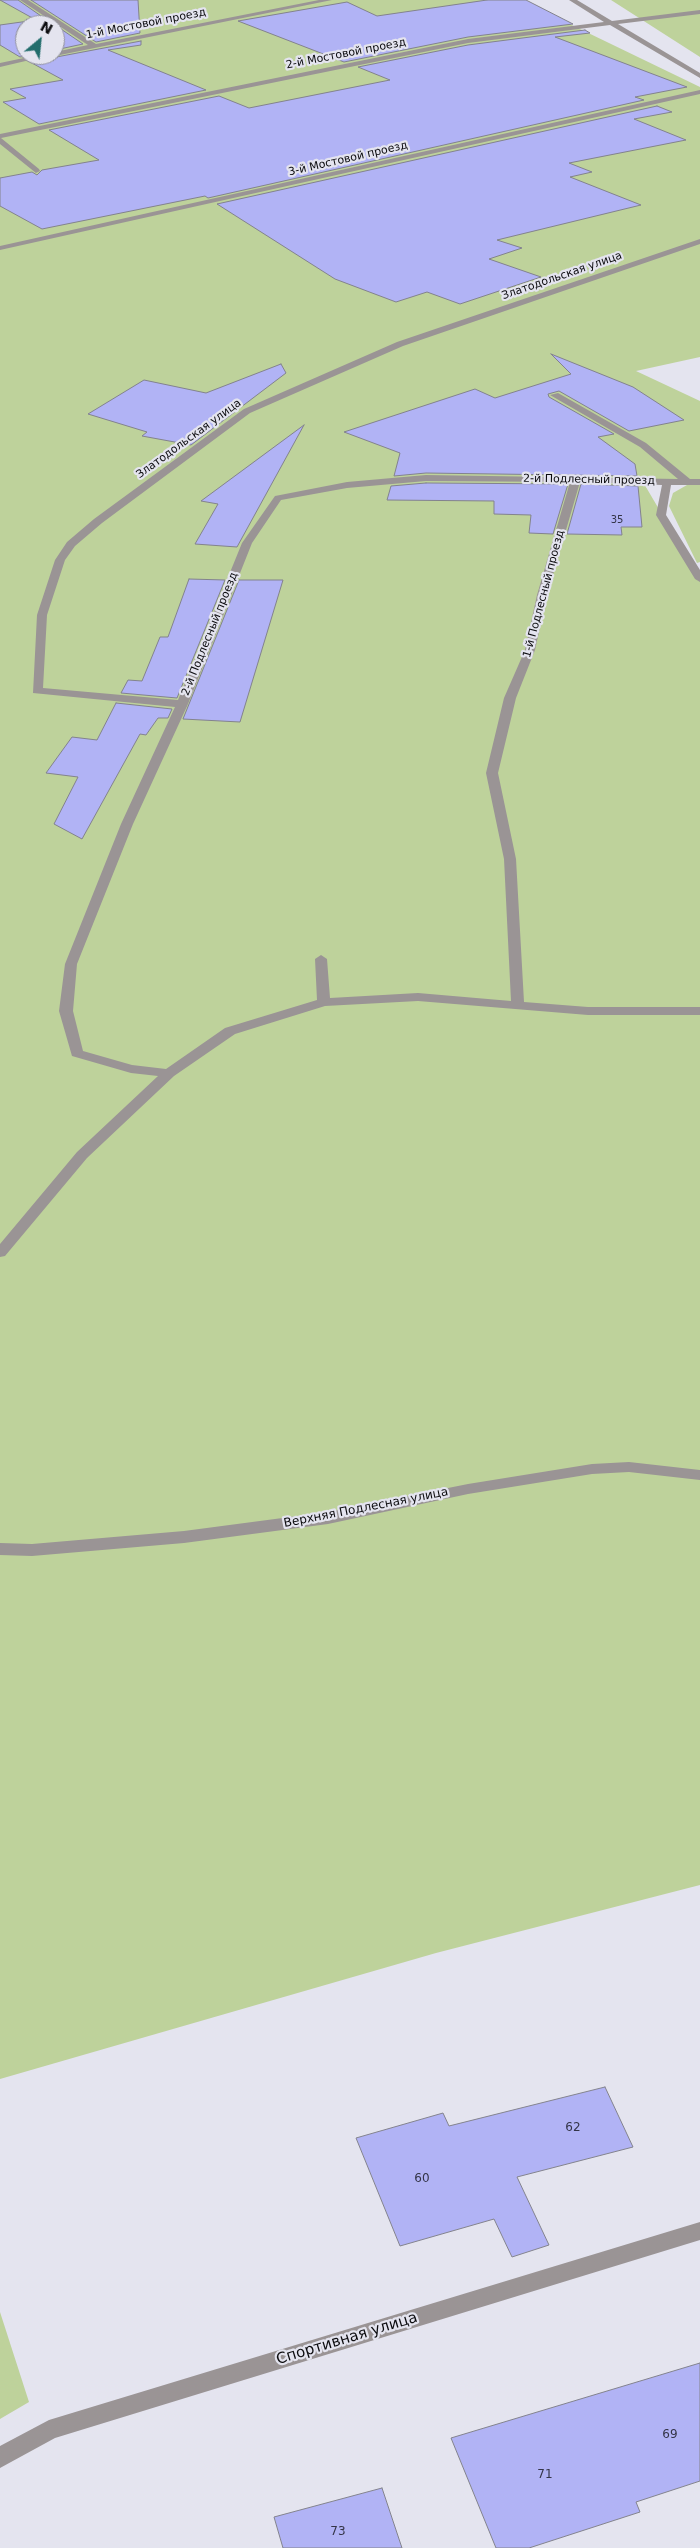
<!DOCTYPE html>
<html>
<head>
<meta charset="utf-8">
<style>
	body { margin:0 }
	#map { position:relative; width:700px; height:2548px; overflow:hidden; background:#e4e4ef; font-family:"DejaVu Sans",sans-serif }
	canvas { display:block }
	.north { position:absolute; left:15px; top:15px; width:50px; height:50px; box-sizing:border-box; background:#e4e4ef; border:1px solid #8d8d95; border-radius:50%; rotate:28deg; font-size:14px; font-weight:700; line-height:20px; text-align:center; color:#0b0b0e }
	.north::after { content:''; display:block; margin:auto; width:18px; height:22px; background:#226d6c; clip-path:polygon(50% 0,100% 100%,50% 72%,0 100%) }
</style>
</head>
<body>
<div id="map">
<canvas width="700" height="2548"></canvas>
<div class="north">N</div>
</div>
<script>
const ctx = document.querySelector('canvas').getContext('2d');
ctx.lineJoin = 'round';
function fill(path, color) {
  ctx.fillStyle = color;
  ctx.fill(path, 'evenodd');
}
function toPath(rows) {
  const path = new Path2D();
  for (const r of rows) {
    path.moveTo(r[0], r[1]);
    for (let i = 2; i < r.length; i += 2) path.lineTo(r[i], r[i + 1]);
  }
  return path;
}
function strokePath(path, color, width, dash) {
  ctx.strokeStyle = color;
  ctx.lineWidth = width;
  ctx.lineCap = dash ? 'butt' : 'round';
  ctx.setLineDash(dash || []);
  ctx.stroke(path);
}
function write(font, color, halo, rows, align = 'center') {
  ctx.font = font + ' "DejaVu Sans",sans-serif';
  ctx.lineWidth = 4.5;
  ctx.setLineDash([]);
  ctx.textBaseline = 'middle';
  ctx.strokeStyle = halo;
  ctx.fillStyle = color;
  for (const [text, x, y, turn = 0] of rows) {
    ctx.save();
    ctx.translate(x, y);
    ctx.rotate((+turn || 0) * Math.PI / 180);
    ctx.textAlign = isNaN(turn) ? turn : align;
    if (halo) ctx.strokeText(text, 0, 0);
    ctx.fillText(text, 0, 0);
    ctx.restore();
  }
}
fill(toPath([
	[0,0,520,0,700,87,700,357,636,371,700,401,700,480,643,482,700,579,700,1885,436,1953,0,2079],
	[25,25,55,25,55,55,25,55],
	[611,0,700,0,700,57],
	[687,485,700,485,700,562,697,563,669,506,673,493],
	[0,2312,29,2402,0,2419]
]), '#bed29b');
const building = toPath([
	[0,0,18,0,54,25,25,25,25,55,29,55,20,57,0,45,0,25,36,20,0,0],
	[31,0,138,0,140,33,96,42,31,0],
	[487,0,526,0,573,24,468,37,344,62,238,21,347,2,377,16,487,0],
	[55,25,83,44,55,50,55,25],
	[585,30,590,33,555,37,687,87,635,97,644,100,208,198,205,196,42,229,0,206,0,178,32,172,37,175,42,170,99,160,49,130,219,96,249,108,390,80,358,67,468,45,585,30],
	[141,41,141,45,108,50,206,90,39,124,3,102,26,98,10,89,63,80,30,62,141,41],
	[657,106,672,112,634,119,686,140,569,163,592,172,570,177,641,205,497,240,522,248,489,259,541,277,460,304,427,292,396,302,335,279,217,204,657,106],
	[551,354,633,387,684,420,629,431,559,391,548,394,549,397,614,434,598,437,635,464,637,476,426,473,394,476,400,453,344,432,475,389,495,398,571,374,551,354],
	[281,364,286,373,191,445,142,436,147,432,88,414,144,380,206,393,281,364],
	[304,425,237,547,195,544,218,504,201,501,304,425],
	[426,483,568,484,553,534,529,533,531,515,494,514,494,501,387,500,391,486,426,483],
	[581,484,638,486,642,527,621,527,622,535,567,534,581,484],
	[189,579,225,580,177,698,121,693,128,680,142,681,160,637,168,637,189,579],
	[239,580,283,580,240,722,183,719,239,580],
	[116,703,172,709,168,718,158,718,146,735,140,734,82,839,54,824,78,777,46,773,72,737,97,740,116,703],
	[605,2087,633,2147,517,2177,549,2245,512,2257,494,2219,400,2246,356,2138,443,2113,449,2126,605,2087],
	[700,2363,700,2481,636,2502,640,2512,529,2548,496,2548,451,2438,700,2363],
	[382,2488,402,2548,283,2548,274,2517,382,2488]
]);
fill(building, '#b1b3f5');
strokePath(building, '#83838d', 1);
fill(toPath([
	[20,0,28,0,96,44,319,0,332,0,55,56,52,55,55,55,55,52,88,45,20,0],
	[569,0,577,0,612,21,700,10,700,14,618,24,700,73,700,78,610,25,468,43,1,138,39,169,40,171,36,173,0,144,0,134,468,39,604,22,569,0],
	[38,55,51,55,0,67,0,63,38,55],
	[700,90,700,94,0,250,0,246,700,90],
	[700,239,700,244,403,346,250,413,102,523,75,546,65,560,47,615,43,688,178,700,242,543,275,496,347,482,426,475,678,479,640,447,550,395,558,393,646,443,690,479,700,479,700,485,671,485,666,515,700,570,700,582,695,579,656,515,662,485,580,482,547,595,535,650,516,698,498,773,516,859,524,1002,588,1007,700,1007,700,1015,588,1015,418,1001,325,1006,235,1034,174,1076,87,1158,5,1256,0,1257,0,1244,77,1152,158,1076,131,1073,72,1056,59,1011,65,964,121,824,175,707,33,693,37,615,55,560,67,542,94,519,244,409,397,342,700,239],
	[426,481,570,482,537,595,525,650,504,698,486,773,504,859,511,1001,418,993,330,998,327,959,321,955,315,959,317,1000,225,1028,166,1069,132,1065,83,1051,73,1011,77,964,133,824,188,704,252,543,281,500,347,488,426,481],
	[629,1462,700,1470,700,1480,629,1472,592,1474,468,1494,328,1524,184,1543,32,1556,0,1555,0,1543,32,1544,184,1531,328,1512,468,1484,592,1464,629,1462],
	[700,2222,700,2240,55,2438,0,2468,0,2446,49,2420,700,2222]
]), '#9a9495');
write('10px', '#343548', null, [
	["35",617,520]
]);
write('11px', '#0b0b0e', '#e4e4ef', [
	["1-й Мостовой проезд",146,24,-11],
	["2-й Мостовой проезд",346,54,-11],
	["3-й Мостовой проезд",348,159,-13],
	["Златодольская улица",562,276,-19],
	["Златодольская улица",189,439,-36],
	["2-й Подлесный проезд",589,480,1],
	["1-й Подлесный проезд",544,594,-75],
	["2-й Подлесный проезд",210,634,-68]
]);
write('12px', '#0b0b0e', '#e4e4ef', [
	["Верхняя Подлесная улица",366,1508,-11]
]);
write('12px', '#343548', null, [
	["62",573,2128],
	["60",422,2179],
	["69",670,2435],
	["71",545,2475],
	["73",338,2532]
]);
write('15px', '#0b0b0e', '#e4e4ef', [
	["Спортивная улица",347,2339,-17]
]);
</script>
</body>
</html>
